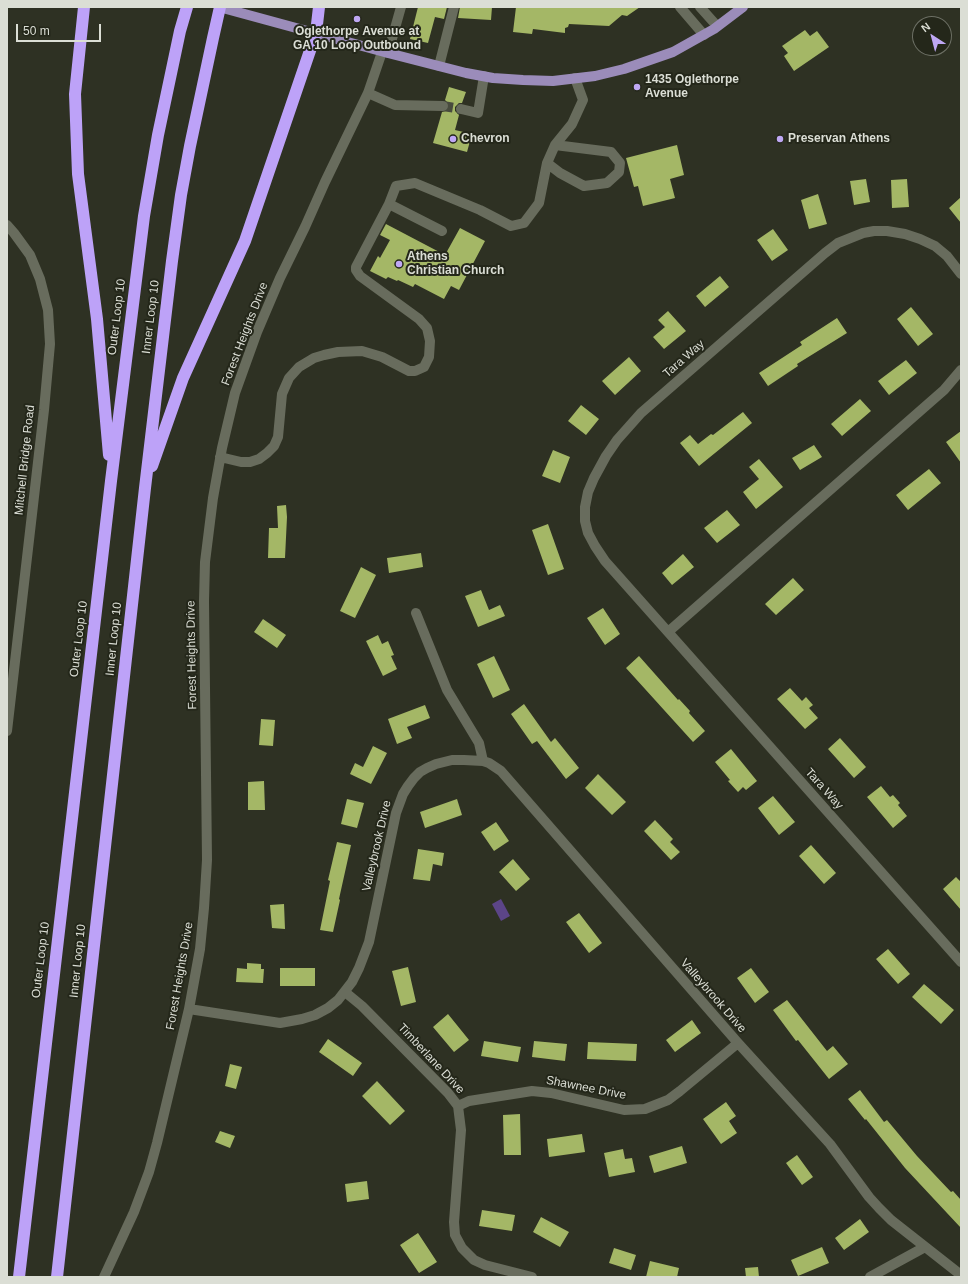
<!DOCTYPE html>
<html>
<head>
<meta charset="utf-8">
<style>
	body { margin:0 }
	#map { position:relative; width:968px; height:1284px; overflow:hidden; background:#2e3123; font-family:Helvetica,sans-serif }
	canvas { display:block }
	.frame { position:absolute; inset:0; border:8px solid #dbded5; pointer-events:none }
	.north { position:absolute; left:912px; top:16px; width:40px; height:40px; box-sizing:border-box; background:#24271a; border:1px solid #6d7065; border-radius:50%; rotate:324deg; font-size:11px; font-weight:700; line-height:16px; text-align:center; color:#dbded5 }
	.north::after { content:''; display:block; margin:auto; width:14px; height:18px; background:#bfa8f4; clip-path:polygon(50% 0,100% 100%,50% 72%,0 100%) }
	.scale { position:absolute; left:16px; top:24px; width:85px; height:18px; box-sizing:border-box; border:2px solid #dbded5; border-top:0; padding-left:5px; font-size:12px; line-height:14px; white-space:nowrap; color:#dbded5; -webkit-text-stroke:3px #24271a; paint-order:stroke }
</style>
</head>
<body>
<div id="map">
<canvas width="968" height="1284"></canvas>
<div class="frame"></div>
<div class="north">N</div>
<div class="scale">50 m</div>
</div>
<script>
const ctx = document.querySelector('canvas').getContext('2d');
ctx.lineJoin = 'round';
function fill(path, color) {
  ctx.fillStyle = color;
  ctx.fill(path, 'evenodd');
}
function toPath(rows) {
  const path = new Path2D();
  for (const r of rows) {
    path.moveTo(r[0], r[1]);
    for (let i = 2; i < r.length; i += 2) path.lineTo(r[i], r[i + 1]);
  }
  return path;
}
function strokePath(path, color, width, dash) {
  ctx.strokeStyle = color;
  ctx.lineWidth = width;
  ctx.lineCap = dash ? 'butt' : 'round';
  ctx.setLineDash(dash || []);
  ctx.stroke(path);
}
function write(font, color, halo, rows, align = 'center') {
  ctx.font = font + ' Helvetica,sans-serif';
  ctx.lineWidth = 4;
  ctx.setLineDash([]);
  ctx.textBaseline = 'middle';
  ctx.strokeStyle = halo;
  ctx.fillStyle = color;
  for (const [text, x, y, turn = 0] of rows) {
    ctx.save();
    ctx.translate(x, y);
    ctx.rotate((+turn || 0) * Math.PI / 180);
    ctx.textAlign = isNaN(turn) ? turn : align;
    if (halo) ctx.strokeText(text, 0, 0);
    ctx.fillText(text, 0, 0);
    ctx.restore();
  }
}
fill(toPath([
	[501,899,510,916,501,921,492,904]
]), '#5c4588');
fill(toPath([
	[418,7,447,7,444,19,435,17,428,43,410,39],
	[460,7,492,7,491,20,458,18],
	[516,7,640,7,627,16,622,15,609,26,569,24,568,27,565,28,565,33,533,29,532,34,513,32],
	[805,30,810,36,817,31,829,47,794,71,784,56,788,53,782,46],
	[449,87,466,92,462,103,459,103,455,107,455,111,459,115,455,130,472,134,467,152,433,143,442,112,446,111,449,107,448,103,445,100],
	[677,145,684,175,670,179,675,198,643,206,638,186,634,187,626,158],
	[866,179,870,202,854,205,850,181],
	[907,179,909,207,892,208,891,180],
	[818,194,827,224,809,229,801,200],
	[961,197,961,223,949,208],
	[386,224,445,255,460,228,485,241,459,290,451,286,444,299,415,284,413,287,398,280,397,281,388,277,386,279,370,271,378,256,380,258,390,240,380,235],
	[773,229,788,250,772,261,757,240],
	[720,276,729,287,705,307,696,296],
	[911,307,933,334,918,346,897,319],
	[668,311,686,331,664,349,653,337,665,327,658,320],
	[837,318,847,333,797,364,798,366,768,386,759,373,802,345,800,342],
	[629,357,641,371,615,395,602,381],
	[906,360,917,373,889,395,878,381],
	[860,399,871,411,842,436,831,424],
	[581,405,599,419,586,435,568,421],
	[743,412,752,423,699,466,680,443,690,435,698,444,711,434,713,435],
	[961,431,961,463,946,442],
	[814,445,822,457,800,470,792,458],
	[553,450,570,457,560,483,542,476],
	[759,459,783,487,756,509,743,492,759,479,749,467],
	[929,469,941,483,908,510,896,495],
	[286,505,287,517,285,558,268,558,269,528,278,528,277,506],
	[727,510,740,525,717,543,704,528],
	[548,524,564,569,548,575,532,530],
	[421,553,423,567,389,573,387,558],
	[683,554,694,567,672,585,662,573],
	[361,567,376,575,355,618,340,611],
	[793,578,804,590,776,615,765,604],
	[481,590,489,610,500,605,505,616,478,627,465,596],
	[603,608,620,634,605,645,587,618],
	[263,619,286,635,277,648,254,632],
	[378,635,382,644,388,641,394,655,391,656,397,669,383,676,366,641],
	[494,656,510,690,493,698,477,664],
	[639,656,678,700,679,699,690,711,689,713,705,731,693,742,626,668],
	[790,688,802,701,806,697,813,705,809,708,818,718,805,729,777,699],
	[524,704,551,742,555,738,579,768,566,779,537,741,532,744,511,714],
	[425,705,430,718,407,727,412,738,397,744,388,719],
	[261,719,275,720,273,746,259,745],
	[840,738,866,767,854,778,828,749],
	[373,746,387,753,371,784,350,774,355,763,363,767],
	[731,749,757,781,746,790,743,787,738,792,728,781,730,780,715,762],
	[598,774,626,802,612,815,585,788],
	[264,781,265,810,248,810,248,782],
	[881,786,890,797,893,795,900,803,898,805,907,816,893,828,867,797],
	[773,796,795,822,779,835,758,808],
	[347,799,364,803,357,828,341,824],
	[457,799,462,815,425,828,420,812],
	[655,820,673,839,670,842,680,852,671,860,644,831],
	[496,822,509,841,494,851,481,832],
	[337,842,351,845,339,899,340,900,333,932,320,930,330,881,328,880],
	[811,845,836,873,824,884,799,856],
	[418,849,444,853,442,866,433,864,430,881,413,879],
	[513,859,530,879,516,891,499,872],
	[956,877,961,882,961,910,943,889],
	[284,904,285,929,272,928,270,905],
	[579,913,602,943,589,953,566,922],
	[888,949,910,974,898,984,876,959],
	[247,963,261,964,261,969,264,969,263,983,236,982,237,968,247,969],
	[408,967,416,1002,401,1006,392,971],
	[280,968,315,968,315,986,280,986],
	[751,968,769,992,755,1003,737,978],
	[924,984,954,1010,941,1024,912,997],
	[787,1000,827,1051,833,1046,848,1064,829,1079,798,1040,796,1041,773,1010],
	[448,1014,469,1040,454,1052,433,1027],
	[692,1020,701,1033,675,1052,666,1040],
	[328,1039,362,1063,353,1076,319,1052],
	[484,1041,521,1047,518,1062,481,1056],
	[534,1041,567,1044,565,1061,532,1057],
	[588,1042,637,1044,636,1061,587,1059],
	[230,1064,242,1067,236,1089,225,1086],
	[377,1081,405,1111,390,1125,362,1096],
	[860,1090,884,1122,887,1120,917,1156,951,1192,953,1191,961,1200,961,1228,905,1168,866,1119,865,1120,848,1099],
	[726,1102,736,1116,729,1121,737,1133,721,1144,703,1119],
	[520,1114,521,1155,504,1155,503,1115],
	[220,1131,235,1136,230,1148,215,1142],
	[582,1134,585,1152,549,1157,547,1139],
	[682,1146,687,1163,654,1173,649,1156],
	[623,1149,625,1159,632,1158,635,1172,609,1177,604,1153],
	[797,1155,813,1177,802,1185,786,1163],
	[367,1181,369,1199,347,1202,345,1184],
	[482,1210,515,1215,512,1231,479,1226],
	[541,1217,569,1232,560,1247,533,1232],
	[860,1219,869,1232,844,1250,835,1238],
	[418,1233,437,1262,419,1273,400,1245],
	[822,1247,829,1263,798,1276,791,1260],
	[614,1248,636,1255,631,1270,609,1263],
	[650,1261,679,1268,677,1277,646,1277],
	[758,1267,759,1277,746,1277,745,1268]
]), '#a4b766');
strokePath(toPath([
	[443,106,461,109]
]), '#484b3e', 10, [10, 5]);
strokePath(toPath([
	[680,7,704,35],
	[700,7,717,26],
	[388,53,401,7],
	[439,66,454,7],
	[368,93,395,105,443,106],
	[461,109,478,113,484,76],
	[547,163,560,173,584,186,607,183,619,172,620,163,611,152,555,145],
	[389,204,396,186,415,183,480,210,511,226,524,223,539,203,547,163,555,145,572,124,583,100,575,78],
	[7,225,14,233,30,255,40,279,48,310,50,344,44,410,7,731],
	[961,274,947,256,935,246,920,239,905,234,887,231,874,231,863,233,838,243,825,253,641,413,617,440,606,456,594,478,588,492,585,507,585,521,588,533,595,546,605,561,961,962],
	[220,457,241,462,250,462,259,459,267,453,274,446,278,437,282,394,289,378,299,367,314,358,324,355,338,352,362,351,382,357,409,371,415,371,424,367,429,357,430,341,427,328,419,319,360,276,356,270,356,267,389,204,442,231],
	[416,613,447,690,479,743,483,761],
	[668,632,944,390,961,370],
	[345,992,362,1006,448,1093,458,1106,461,1130,454,1222,455,1235,462,1248,474,1260,485,1265,532,1277],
	[189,1009,280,1023,302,1019,315,1015,328,1008,338,1000,352,982,359,968,369,942,396,813,403,794,408,786,414,778,420,772,427,768,436,764,452,760,464,760,483,761,489,763,501,771,738,1043,830,1144,869,1197,879,1208,891,1220,961,1275],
	[458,1106,469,1101,532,1091,551,1093,624,1110,645,1109,668,1100,680,1091,738,1043],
	[104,1277,134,1212,149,1172,157,1143,189,1009,200,949,204,908,207,860,204,601,205,562,213,498,222,448,235,393,257,332,280,278,305,227,325,182,368,93,382,52],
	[870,1277,925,1247]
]), '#686c5d', 10);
strokePath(toPath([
	[219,7,388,53,466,73,493,78,523,80,553,81,595,76,624,69,673,52,714,29,743,7]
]), '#9b8cba', 10);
strokePath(toPath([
	[84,7,75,94,78,174,97,319,109,455],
	[152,466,183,378,245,241,316,33,319,7],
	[19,1277,111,481,144,216,158,135,180,31,187,7],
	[57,1277,145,488,172,261,181,195,190,146,213,38,220,7]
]), '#bda2f8', 12);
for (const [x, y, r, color] of [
	[357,19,4,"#bfa8f4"],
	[637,87,4,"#bfa8f4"],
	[453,139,4,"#bfa8f4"],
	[780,139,4,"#bfa8f4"],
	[399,264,4,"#bfa8f4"]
]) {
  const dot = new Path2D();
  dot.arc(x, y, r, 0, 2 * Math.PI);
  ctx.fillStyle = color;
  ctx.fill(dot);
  strokePath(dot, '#24271a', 1.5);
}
write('bold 12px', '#dbded5', '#24271a', [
	["Oglethorpe Avenue at",357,32,"center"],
	["GA 10 Loop Outbound",357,46,"center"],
	["1435 Oglethorpe",645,80],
	["Avenue",645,94],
	["Chevron",461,139],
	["Preservan Athens",788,139],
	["Athens",407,257],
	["Christian Church",407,271]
], 'left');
write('12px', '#dbded5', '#24271a', [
	["Outer Loop 10",117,317,-83],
	["Inner Loop 10",151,317,-83],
	["Forest Heights Drive",245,334,-69],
	["Tara Way",684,359,-41],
	["Mitchell Bridge Road",25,460,-84],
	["Outer Loop 10",79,639,-83],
	["Inner Loop 10",114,639,-84],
	["Forest Heights Drive",192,655,-91],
	["Tara Way",824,789,48],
	["Valleybrook Drive",377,846,-77],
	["Outer Loop 10",41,960,-83],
	["Inner Loop 10",78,961,-84],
	["Forest Heights Drive",180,976,-80],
	["Valleybrook Drive",713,996,49],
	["Timberlane Drive",431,1059,47],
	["Shawnee Drive",586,1088,11]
]);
</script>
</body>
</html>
